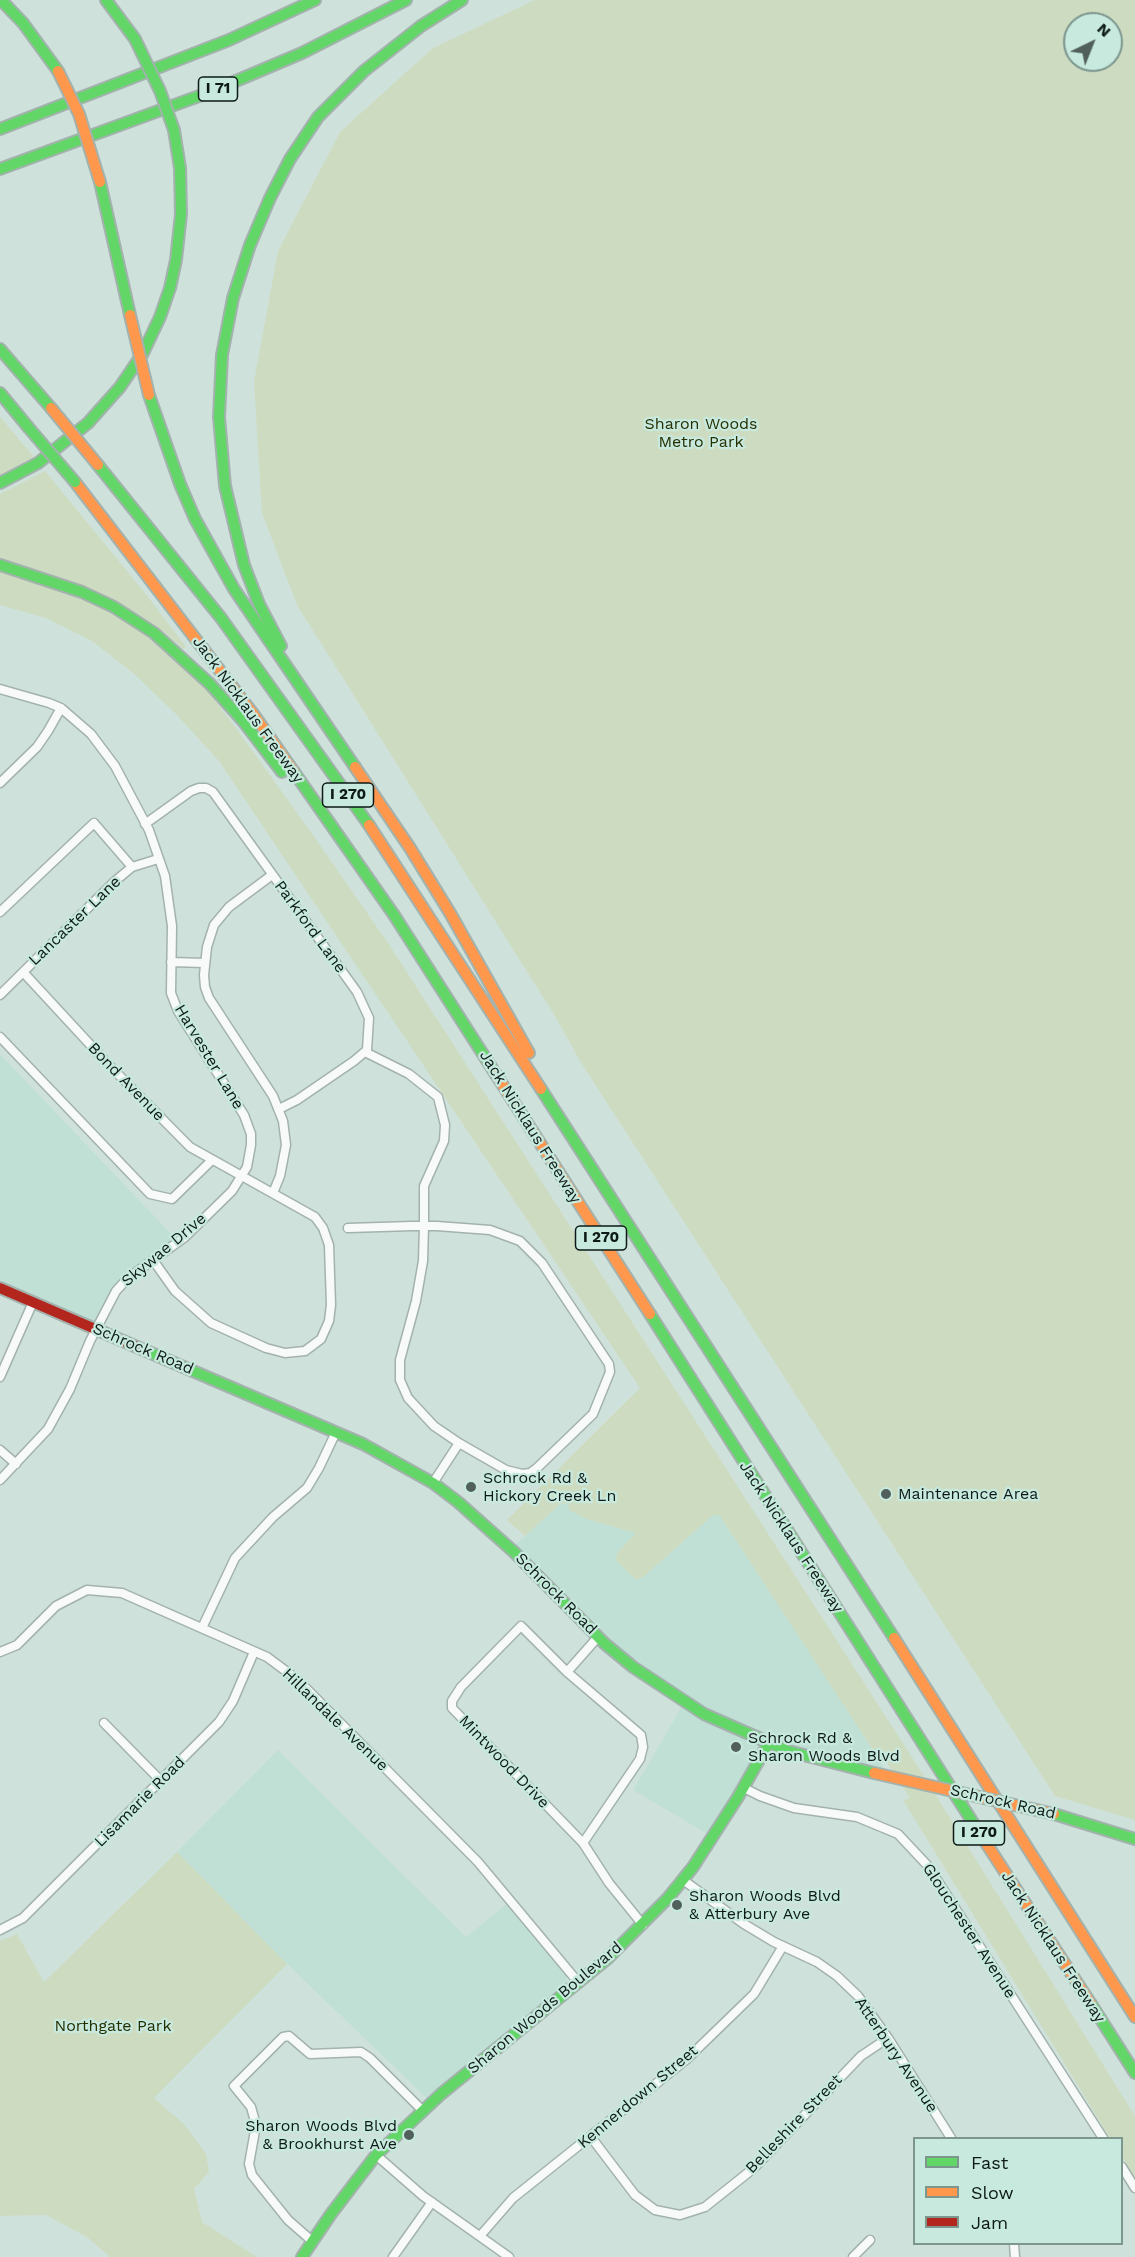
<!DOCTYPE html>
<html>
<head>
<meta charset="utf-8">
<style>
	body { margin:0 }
	#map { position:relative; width:1135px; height:2257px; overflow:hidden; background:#cfe1db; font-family:"Work Sans",sans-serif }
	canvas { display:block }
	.legend { position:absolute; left:913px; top:2137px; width:210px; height:108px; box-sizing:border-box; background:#c7e9de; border:2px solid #7d968e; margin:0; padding:8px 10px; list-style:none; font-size:18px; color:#0e1a17 }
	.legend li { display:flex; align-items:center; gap:12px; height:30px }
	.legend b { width:30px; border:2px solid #7d968e }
	.north { position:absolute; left:1063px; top:12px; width:60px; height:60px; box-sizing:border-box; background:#c7e9de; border:2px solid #7d968e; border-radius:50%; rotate:43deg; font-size:16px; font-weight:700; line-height:24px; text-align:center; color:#0e1a17 }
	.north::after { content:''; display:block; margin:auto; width:21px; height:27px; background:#52605c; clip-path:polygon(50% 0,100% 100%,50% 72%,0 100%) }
</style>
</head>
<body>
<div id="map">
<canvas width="1135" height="2257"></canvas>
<ul class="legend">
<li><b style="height:8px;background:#63d668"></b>Fast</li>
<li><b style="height:8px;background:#ff974d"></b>Slow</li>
<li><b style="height:8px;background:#b3261e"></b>Jam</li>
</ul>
<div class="north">N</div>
</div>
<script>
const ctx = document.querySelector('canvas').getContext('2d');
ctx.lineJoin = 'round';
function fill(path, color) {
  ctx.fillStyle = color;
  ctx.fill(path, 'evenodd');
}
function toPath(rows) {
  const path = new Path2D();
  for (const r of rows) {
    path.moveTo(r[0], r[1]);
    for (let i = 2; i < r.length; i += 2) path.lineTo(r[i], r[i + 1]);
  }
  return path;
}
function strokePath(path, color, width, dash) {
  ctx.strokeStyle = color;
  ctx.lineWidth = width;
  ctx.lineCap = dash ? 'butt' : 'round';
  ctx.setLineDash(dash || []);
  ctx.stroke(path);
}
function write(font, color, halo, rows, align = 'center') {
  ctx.font = font + ' "Work Sans",sans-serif';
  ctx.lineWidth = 4.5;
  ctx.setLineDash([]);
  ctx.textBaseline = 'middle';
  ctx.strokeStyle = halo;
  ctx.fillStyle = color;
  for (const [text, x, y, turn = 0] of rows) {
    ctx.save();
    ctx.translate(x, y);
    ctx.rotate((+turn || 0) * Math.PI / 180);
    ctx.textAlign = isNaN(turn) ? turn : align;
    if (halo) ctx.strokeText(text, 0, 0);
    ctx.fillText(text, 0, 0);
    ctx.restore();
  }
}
fill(toPath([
	[0,1054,179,1242,125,1282,98,1327,0,1285],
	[561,1503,568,1504,587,1519,637,1533,617,1553,616,1560,636,1580,644,1576,713,1515,720,1516,854,1718,889,1777,765,1744,716,1839,633,1790,684,1703,637,1669,510,1550],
	[278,1750,466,1937,509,1902,566,1975,568,1989,431,2102,287,1964,177,1852]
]), '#c0e0d6');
fill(toPath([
	[535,0,1135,0,1135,1820,1055,1796,580,1061,555,1016,297,605,262,513,254,382,278,251,340,132,433,48],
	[1075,24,1111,24,1111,60,1075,60],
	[0,417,34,457,0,475],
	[45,471,145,593,186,647,183,649,164,632,117,602,0,559,0,494],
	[0,570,79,595,128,620,202,684,233,724,315,838,388,943,924,1776,1135,2116,1135,2179,1122,2157,1122,2138,1110,2138,903,1800,910,1798,884,1758,877,1756,720,1516,713,1515,644,1576,636,1580,616,1560,617,1553,636,1533,587,1519,569,1510,568,1504,561,1503,525,1536,507,1520,640,1388,219,761,175,713,132,672,92,641,46,618,0,605],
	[177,1852,287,1964,154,2098,184,2124,206,2154,209,2172,194,2189,202,2222,257,2257,110,2257,87,2237,46,2215,0,2216,0,1941,17,1934,44,1982]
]), '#cddcc1');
const street = toPath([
	[0,689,49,703,61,708,91,734,115,766,149,830,165,876,172,926,171,993,178,1011,244,1115,251,1134,251,1145,247,1167,232,1191,185,1237,128,1278,116,1291,90,1341,70,1389,48,1429,0,1480],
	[0,783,37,747,48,731,61,708],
	[145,824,191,791,199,788,206,788,213,792,357,992,369,1018,367,1050,354,1061,297,1100,279,1109],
	[272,875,229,907,214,925,207,947,204,975,205,987,209,998,273,1096,283,1121,286,1145,280,1176,273,1193],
	[0,912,94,823,132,867],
	[171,962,205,963],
	[23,972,109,1065,190,1147,315,1217,323,1228,329,1245,331,1305,329,1321,321,1339,305,1351,285,1353,266,1348,211,1323,175,1291,153,1260],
	[0,995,114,882,132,867,158,859],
	[0,1037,150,1194,172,1199,211,1161],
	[348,1228,412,1226,437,1226,490,1230,520,1241,542,1263,609,1364,610,1372,593,1414,537,1468,530,1473,522,1474,506,1470,459,1443,434,1426,408,1398,400,1380,400,1360,416,1301,423,1261,424,1226,424,1186,444,1141,445,1125,438,1097,409,1074,365,1052],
	[0,1377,33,1302],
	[0,1450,16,1464],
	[433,1483,459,1443],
	[202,1628,235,1558,273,1517,307,1488,319,1468,336,1432],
	[0,1652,17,1645,56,1606,87,1590,122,1593,267,1657,298,1680,478,1862,578,1982],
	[567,1672,598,1637],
	[104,1723,161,1781],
	[744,1788,760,1796,794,1808,857,1817,898,1834,928,1866,1103,2138],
	[583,1843,640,1759,643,1747,641,1735,567,1672,521,1626,461,1687,452,1701,452,1708,583,1843,609,1883,643,1925],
	[683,1880,744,1924,774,1942,817,1962,837,1976,858,1996,888,2038,951,2138],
	[0,1930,23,1918,219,1722,233,1701,254,1652],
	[591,2137,635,2195,655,2210,680,2215,705,2207,754,2168,861,2056,888,2038],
	[376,2155,423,2196,509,2257],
	[1122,2167,1135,2188],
	[480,2236,513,2198,687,2059,754,1994,783,1946],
	[312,2241,288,2220,252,2175,249,2164,256,2125,251,2107,234,2086,283,2037,289,2036,310,2054,361,2052,370,2058,423,2111],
	[1014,2244,1015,2257],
	[393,2257,432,2202],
	[853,2257,870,2240]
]);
const fast = toPath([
	[1,0,23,23,58,71],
	[106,0,135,39],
	[0,129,229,40,315,0],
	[0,169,210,92,302,53,406,0],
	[100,182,130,315],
	[0,349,51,408],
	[0,393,28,427],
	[149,395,180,484,195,519,234,589,355,767],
	[98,465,221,618,369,825],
	[0,483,38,463,88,423,120,387,143,353,160,317,170,288,176,260,181,214,180,168,174,130],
	[0,565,82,592,114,607,154,633,210,684,243,721,282,772],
	[281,646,259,604,244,565,225,486,219,417,222,355,233,298,250,245,270,198,290,159,318,117,364,71,421,26,462,0],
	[294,772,394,915,495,1073],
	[541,1089,894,1638],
	[650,1314,984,1840],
	[137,1347,363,1444,433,1483,458,1502,514,1552,604,1643,633,1667,704,1714,788,1751,874,1773],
	[1054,1814,1135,1839],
	[1091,2004,1135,2073],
	[302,2257,331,2214,376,2155,441,2094,608,1958,668,1898,693,1867,738,1797,768,1744]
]);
const slow = toPath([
	[75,482,254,715,294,772],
	[355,767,410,848,450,913,529,1053],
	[369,825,541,1089],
	[495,1073,650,1314],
	[894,1638,1135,2017],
	[984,1840,1091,2004]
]);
const jam = toPath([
	[0,1288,137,1347]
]);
strokePath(street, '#a3b2ad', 11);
strokePath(fast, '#a3b2ad', 14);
strokePath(slow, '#a3b2ad', 14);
strokePath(jam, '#a3b2ad', 14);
strokePath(street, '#f8fafa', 8);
strokePath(fast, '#63d668', 10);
strokePath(slow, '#ff974d', 10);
strokePath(jam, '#b3261e', 10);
const fastBridge = toPath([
	[135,39,160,91,174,130],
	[28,427,75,482]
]);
const slowBridge = toPath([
	[58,71,79,114,100,182],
	[130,315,149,395],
	[51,408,98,465],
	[874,1773,1054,1814]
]);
strokePath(fastBridge, '#a3b2ad', 14, []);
strokePath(slowBridge, '#a3b2ad', 14, []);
strokePath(fastBridge, '#63d668', 10);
strokePath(slowBridge, '#ff974d', 10);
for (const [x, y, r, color] of [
	[471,1487,6,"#52605c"],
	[886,1494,6,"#52605c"],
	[736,1747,6,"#52605c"],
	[677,1905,6,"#52605c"],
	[409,2135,6,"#52605c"]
]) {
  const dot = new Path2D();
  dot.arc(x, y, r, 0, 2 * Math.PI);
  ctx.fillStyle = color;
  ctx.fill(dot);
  strokePath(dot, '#c7e9de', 2);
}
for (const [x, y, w] of [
	[218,89,39],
	[348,795,51],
	[601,1238,51],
	[979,1833,51]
]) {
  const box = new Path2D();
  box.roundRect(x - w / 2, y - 12, w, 24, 4.5);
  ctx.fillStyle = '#c7e9de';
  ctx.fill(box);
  strokePath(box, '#0e1a17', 1.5);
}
write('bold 15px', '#0e1a17', null, [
	["I 71",218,89],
	["I 270",348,795],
	["I 270",601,1238],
	["I 270",979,1833]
]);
write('16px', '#262f00', '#c7e9de', [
	["Sharon Woods",701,424],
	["Metro Park",701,442],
	["Northgate Park",113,2026]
]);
write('16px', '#0e1a17', '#c7e9de', [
	["Jack Nicklaus Freeway",248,710,54],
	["Lancaster Lane",75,921,-44],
	["Parkford Lane",310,927,54],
	["Harvester Lane",209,1057,59],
	["Bond Avenue",126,1082,46],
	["Jack Nicklaus Freeway",530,1127,58],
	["Skywae Drive",164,1250,-40],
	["Schrock Road",143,1349,23],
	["Jack Nicklaus Freeway",791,1537,57],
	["Schrock Road",556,1594,45],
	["Hillandale Avenue",335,1720,44],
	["Mintwood Drive",504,1762,46],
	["Lisamarie Road",140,1802,-45],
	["Schrock Road",1003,1802,13],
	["Glouchester Avenue",969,1931,57],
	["Jack Nicklaus Freeway",1053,1947,57],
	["Sharon Woods Boulevard",545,2008,-40],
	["Atterbury Avenue",896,2055,56],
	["Kennerdown Street",638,2097,-40],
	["Belleshire Street",794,2124,-46]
]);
write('16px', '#0e1a17', '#c7e9de', [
	["Schrock Rd &",483,1478],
	["Hickory Creek Ln",483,1496],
	["Maintenance Area",898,1494],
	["Schrock Rd &",748,1738],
	["Sharon Woods Blvd",748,1756],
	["Sharon Woods Blvd",689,1896],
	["& Atterbury Ave",689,1914],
	["Sharon Woods Blvd",397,2126,"right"],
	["& Brookhurst Ave",397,2144,"right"]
], 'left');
</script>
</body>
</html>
